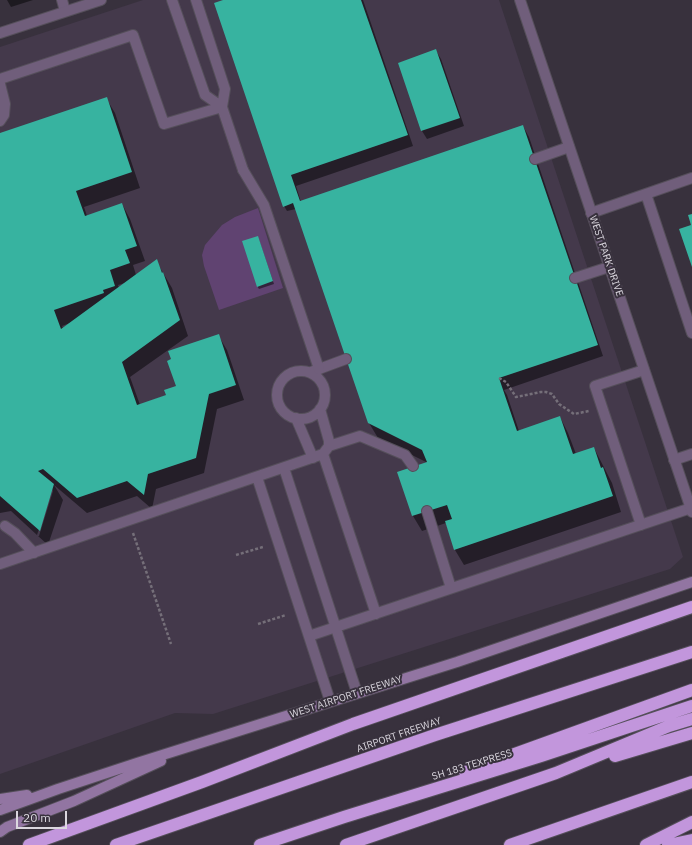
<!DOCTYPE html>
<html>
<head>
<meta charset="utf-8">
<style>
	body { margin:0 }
	#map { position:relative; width:692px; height:845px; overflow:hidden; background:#38313d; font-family:"IBM Plex Sans",sans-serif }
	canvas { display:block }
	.scale { position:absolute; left:16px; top:811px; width:51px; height:18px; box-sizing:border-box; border:2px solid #dbd7df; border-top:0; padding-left:5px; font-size:12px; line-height:14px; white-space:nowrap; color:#dbd7df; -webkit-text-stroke:3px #38313d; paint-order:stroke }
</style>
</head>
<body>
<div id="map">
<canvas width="692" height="845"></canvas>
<div class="scale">20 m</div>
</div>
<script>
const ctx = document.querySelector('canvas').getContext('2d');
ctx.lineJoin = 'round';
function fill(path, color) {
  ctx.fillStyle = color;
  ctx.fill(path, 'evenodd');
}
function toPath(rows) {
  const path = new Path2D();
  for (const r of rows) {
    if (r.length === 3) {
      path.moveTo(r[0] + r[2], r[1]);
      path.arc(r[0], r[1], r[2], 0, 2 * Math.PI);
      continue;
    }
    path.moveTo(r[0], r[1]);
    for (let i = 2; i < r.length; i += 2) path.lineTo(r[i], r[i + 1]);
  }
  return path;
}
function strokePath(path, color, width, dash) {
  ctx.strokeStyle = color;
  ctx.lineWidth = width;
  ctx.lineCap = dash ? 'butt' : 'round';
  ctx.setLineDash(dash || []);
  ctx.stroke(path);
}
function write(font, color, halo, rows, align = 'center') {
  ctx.font = font + ' "IBM Plex Sans",sans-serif';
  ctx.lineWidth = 4;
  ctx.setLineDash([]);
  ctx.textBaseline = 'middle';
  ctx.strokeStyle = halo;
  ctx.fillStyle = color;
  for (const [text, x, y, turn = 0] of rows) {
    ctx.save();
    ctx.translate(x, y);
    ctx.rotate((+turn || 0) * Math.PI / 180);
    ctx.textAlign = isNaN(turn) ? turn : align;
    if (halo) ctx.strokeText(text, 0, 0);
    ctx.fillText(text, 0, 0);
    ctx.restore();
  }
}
fill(toPath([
	[143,0,499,0,683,557,670,569,213,714,175,713,0,774,0,47]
]), '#44394b');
fill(toPath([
	[258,208,283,288,219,310,204,266,202,255,205,245,222,225,235,217]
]), '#604371');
fill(toPath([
	[7,0,33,0,11,7],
	[227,0,363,0,413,146,296,186,301,202,523,126,529,137,603,356,504,390,507,395,519,431,560,417,568,433,576,454,594,448,612,483,621,512,464,565,455,550,446,523,422,531,413,516,398,473,428,463,378,438,369,423,296,209,287,211,284,206],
	[436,51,441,59,464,126,427,139,422,131,399,63],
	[106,98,115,113,140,188,84,207,87,216,122,204,130,219,145,261,133,265,136,275,156,261,172,288,188,336,130,377,140,405,167,395,177,386,218,335,227,350,244,400,217,409,204,473,156,489,152,509,137,496,87,513,54,485,63,500,48,545,38,536,39,536,53,491,52,489,37,535,11,511,0,513,0,135],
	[125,283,119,288,118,285],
	[70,323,63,328,62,326],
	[259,240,274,284,259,289,257,286]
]), '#0007');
fill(toPath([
	[223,0,361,0,408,135,291,175,300,201,523,125,598,345,499,378,517,431,560,416,573,454,594,447,601,468,603,467,613,496,454,550,445,521,452,519,447,505,412,516,397,472,427,462,422,450,368,423,293,203,283,207,214,3],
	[436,49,460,118,421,131,398,63],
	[107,97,132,172,76,191,85,216,122,203,137,246,125,250,130,263,110,270,115,286,103,290,104,293,54,310,61,329,157,259,162,273,163,272,180,320,122,362,137,405,166,395,164,390,176,386,167,361,171,359,168,351,219,334,236,385,209,394,196,458,148,474,144,495,127,481,77,498,43,469,38,471,54,484,40,531,0,496,0,133],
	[692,214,692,267,679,229,691,225,688,215],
	[258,236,273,281,257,287,242,241]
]), '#37b3a0');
const service = toPath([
	[62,0,65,11],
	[172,0,205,95,222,107],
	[196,0,225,89,222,107,243,170],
	[0,79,133,35,164,124,222,107],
	[0,84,5,104,4,115,0,121],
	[535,159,569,147],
	[646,194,692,333],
	[591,213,692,178],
	[575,278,609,267],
	[301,395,24],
	[311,372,346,359],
	[296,418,313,458],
	[329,446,360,436,405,455,413,466],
	[323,454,376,614],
	[674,460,692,454],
	[284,468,357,693],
	[257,477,330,701],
	[427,511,451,588],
	[641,525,595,386,644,370],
	[5,526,15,533,34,553],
	[0,564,323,454,329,446,329,441,320,409],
	[309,636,691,508]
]);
const pedestrian = toPath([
	[243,170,264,205,319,369]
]);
const tertiary = toPath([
	[520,0,692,512],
	[0,33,101,0]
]);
const secondary = toPath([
	[0,799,27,795],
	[0,810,58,789,137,763,457,662,692,582],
	[0,832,7,827,74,801,161,761]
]);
const motorway = toPath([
	[615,756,692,733],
	[465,772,692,690],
	[29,845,202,782,353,724,692,607],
	[116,845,435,735,692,652],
	[260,845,344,817,541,756,692,706],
	[346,845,556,773,669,726,692,719],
	[510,845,692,782],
	[646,845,692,822],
	[668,845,692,840]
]);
strokePath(service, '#554f5a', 12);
strokePath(pedestrian, '#554f5a', 12);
strokePath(tertiary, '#554f5a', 12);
strokePath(secondary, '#554f5a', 12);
strokePath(motorway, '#554f5a', 14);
strokePath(toPath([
	[499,378,506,382,516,397,541,392,546,392,552,394,559,404,574,414,589,411],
	[133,533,171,644],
	[236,555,263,547],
	[258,624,286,615]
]), '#756f79', 2.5, [3, 2]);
strokePath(service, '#705e7b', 10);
strokePath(pedestrian, '#705e7b', 10);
strokePath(tertiary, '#705e7b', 10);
strokePath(secondary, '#9275a2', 10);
strokePath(motorway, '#c296dc', 12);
write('10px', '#dbd7df', '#38313d', [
	["WEST PARK DRIVE",606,256,71],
	["WEST AIRPORT FREEWAY",346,697,-18],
	["AIRPORT FREEWAY",399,735,-19],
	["SH 183 TEXPRESS",472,765,-17]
]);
</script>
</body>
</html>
